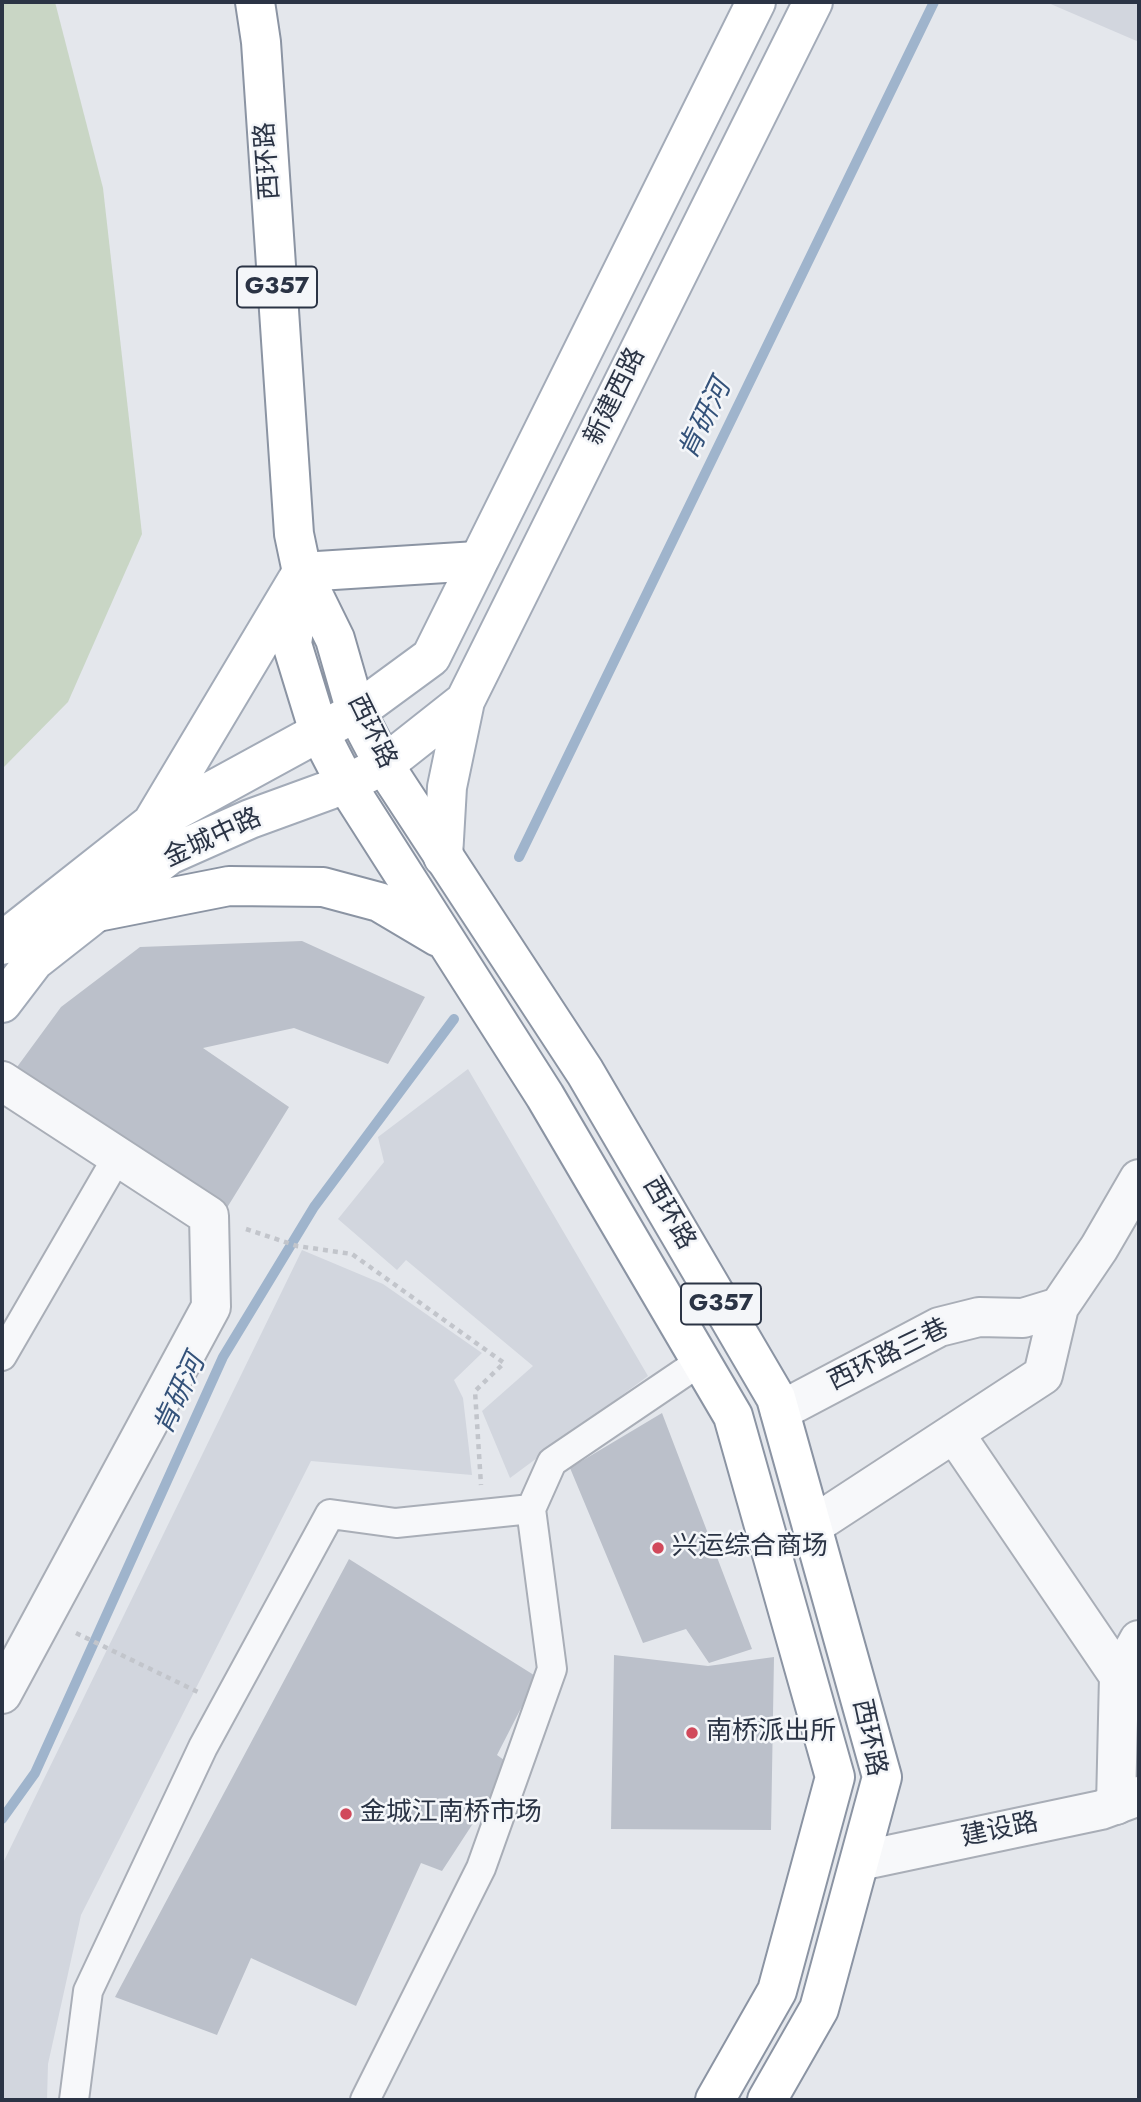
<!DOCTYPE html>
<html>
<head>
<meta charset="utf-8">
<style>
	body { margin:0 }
	#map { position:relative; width:1141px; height:2102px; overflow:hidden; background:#e4e7ec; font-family:Jost,sans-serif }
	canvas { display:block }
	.frame { position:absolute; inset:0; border:4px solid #2b3445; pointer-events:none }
</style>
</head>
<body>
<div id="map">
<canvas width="1141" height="2102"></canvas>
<div class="frame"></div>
</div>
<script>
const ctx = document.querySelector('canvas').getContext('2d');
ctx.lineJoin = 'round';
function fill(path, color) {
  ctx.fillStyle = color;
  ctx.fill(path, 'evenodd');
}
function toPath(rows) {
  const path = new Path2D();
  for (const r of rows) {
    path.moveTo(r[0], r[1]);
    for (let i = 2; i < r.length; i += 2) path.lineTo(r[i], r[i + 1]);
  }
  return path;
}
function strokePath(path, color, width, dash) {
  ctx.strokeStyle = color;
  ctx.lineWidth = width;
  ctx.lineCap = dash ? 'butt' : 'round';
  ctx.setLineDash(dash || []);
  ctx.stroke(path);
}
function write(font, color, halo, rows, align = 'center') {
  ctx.font = font + ' Jost,"Noto Sans SC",sans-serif';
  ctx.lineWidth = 5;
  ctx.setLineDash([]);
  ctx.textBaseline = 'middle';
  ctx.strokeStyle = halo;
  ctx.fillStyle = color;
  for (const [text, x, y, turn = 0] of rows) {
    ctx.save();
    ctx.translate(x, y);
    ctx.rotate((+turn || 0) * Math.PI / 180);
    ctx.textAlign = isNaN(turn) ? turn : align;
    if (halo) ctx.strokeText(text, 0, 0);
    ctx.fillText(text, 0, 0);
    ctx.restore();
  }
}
fill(toPath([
	[1046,2,1139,2,1139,42],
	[468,1069,648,1376,510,1478,482,1411,533,1366,406,1260,397,1270,338,1219,384,1162,378,1137],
	[302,1250,383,1284,482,1353,454,1380,463,1398,472,1475,311,1461,81,1915,48,2064,47,2100,2,2100,2,1865]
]), '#d2d6de');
fill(toPath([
	[2,2,55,2,103,188,142,534,68,702,2,769]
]), '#c9d6c5');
strokePath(toPath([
	[519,857,934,2],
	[2,1819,35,1773,223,1357,314,1207,454,1019]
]), '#9fb4cc', 10);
fill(toPath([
	[302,941,425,997,388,1064,294,1028,203,1048,289,1107,225,1211,9,1078,61,1007,140,947],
	[662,1413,752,1649,709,1663,686,1629,643,1643,570,1468],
	[349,1559,537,1677,497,1755,511,1765,442,1871,421,1863,356,2006,251,1958,217,2035,115,1997],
	[614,1655,708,1666,774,1657,771,1830,611,1829]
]), '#bbc0ca');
const pedestrian = toPath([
	[2,1356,118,1156],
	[74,2100,88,1991,203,1747,330,1514,396,1523,531,1509,552,1462,701,1361],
	[365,2100,481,1868,552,1669,531,1509]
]);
const minor = toPath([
	[2,1081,209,1216,211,1307,2,1694],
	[780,1411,939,1327,979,1317,1023,1318,1059,1307,1099,1248,1139,1179],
	[954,1433,1119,1676],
	[812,1526,1043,1375,1059,1307],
	[1116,1805,1119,1676,1139,1640]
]);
const tertiary = toPath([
	[860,1861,1101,1810,1139,1796]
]);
const primary = toPath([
	[152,823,302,572],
	[443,857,447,787,465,701],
	[2,945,9,936,151,824,356,712,431,657,756,2],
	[2,1003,34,961,169,855,250,819,346,784,384,765,465,701,813,2]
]);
const trunk = toPath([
	[255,2,261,42,294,534,302,572,335,639,356,712,384,765,585,1072,776,1398,882,1777,819,2009,767,2100],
	[302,572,292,644,319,732,346,784,545,1096,733,1416,835,1777,777,1991,715,2100],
	[302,572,477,561],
	[97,912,229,886,323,887,379,902,438,937]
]);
strokePath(pedestrian, '#a9aeb7', 32);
strokePath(minor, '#a9aeb7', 42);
strokePath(tertiary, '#a9aeb7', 42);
strokePath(primary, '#a3abb8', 42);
strokePath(trunk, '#8b94a3', 42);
strokePath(toPath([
	[246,1229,297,1246,352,1254,504,1363,475,1391,481,1485],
	[76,1633,200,1693]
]), '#c2c5cb', 4.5, [5, 5]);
strokePath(pedestrian, '#f7f8fa', 28);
strokePath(minor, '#f7f8fa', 38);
strokePath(tertiary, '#f7f8fa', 38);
strokePath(primary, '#fff', 38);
strokePath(trunk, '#fff', 38);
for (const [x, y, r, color] of [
	[658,1548,7,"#d1495b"],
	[692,1733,7,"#d1495b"],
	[346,1814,7,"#d1495b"]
]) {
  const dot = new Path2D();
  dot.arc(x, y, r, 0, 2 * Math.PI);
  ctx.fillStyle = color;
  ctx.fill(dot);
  strokePath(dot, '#f4f6f9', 2.5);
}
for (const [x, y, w] of [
	[277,287,80],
	[721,1304,80]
]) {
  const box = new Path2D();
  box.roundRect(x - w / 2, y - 20.5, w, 41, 5);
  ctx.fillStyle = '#f4f6f9';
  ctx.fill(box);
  strokePath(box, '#2b3445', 2);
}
write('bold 24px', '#2b3445', null, [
	["G357",277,287],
	["G357",721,1304]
]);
write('26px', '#2b3445', '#f4f6f9', [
	["西环路",269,161,-94],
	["新建西路",616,397,-64],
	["西环路",371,732,64],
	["金城中路",213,839,-25],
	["西环路",668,1214,60],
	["西环路三巷",889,1356,-26],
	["西环路",868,1738,78],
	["建设路",1000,1831,-12]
]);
write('26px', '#2b3445', '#f4f6f9', [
	["兴运综合商场",672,1548],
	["南桥派出所",706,1733],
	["金城江南桥市场",360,1814]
], 'left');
write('italic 28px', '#34527a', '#f4f6f9', [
	["肯研河",706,420,-64],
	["肯研河",181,1395,-65]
]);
</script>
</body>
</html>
